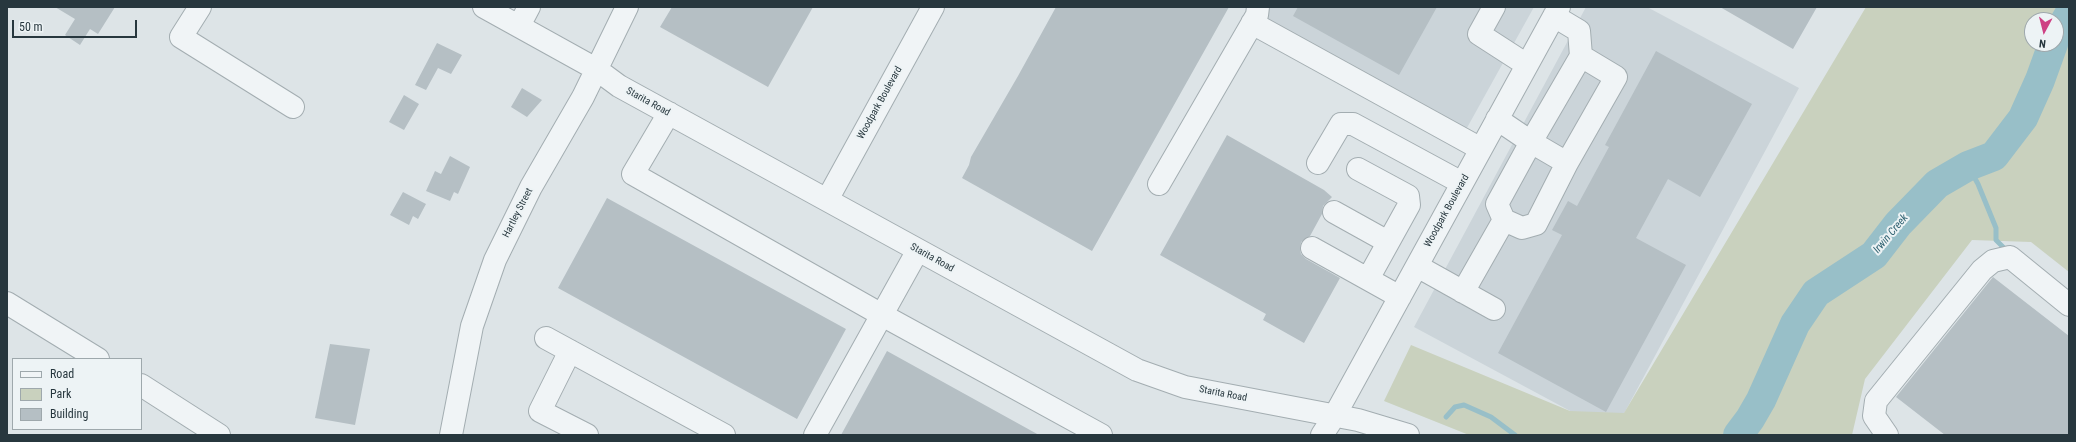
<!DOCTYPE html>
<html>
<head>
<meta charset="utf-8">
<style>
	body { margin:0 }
	#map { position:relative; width:2076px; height:442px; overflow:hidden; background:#dde4e7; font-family:"Roboto Condensed",sans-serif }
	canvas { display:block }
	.frame { position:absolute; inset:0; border:8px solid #27373e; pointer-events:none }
	.legend { position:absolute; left:12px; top:358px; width:130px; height:72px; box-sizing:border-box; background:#edf3f5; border:1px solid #9ea8ac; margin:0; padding:5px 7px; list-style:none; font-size:12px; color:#27373e }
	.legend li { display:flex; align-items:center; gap:8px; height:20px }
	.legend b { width:20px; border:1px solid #9ea8ac }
	.north { position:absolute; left:2024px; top:12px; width:40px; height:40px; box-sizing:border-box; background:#edf3f5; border:1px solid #9ea8ac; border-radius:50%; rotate:187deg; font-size:11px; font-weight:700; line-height:16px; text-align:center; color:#27373e }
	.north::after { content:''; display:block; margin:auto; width:14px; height:18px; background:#ce4184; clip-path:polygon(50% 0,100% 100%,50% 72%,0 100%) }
	.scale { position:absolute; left:12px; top:20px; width:125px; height:18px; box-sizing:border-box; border:2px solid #27373e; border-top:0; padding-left:5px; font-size:12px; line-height:14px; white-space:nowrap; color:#27373e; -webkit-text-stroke:3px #edf3f5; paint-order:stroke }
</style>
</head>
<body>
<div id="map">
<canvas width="2076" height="442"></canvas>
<div class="frame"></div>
<ul class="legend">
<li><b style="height:5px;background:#f0f4f6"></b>Road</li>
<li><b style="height:11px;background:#c9d1be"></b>Park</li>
<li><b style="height:11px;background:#b5bfc4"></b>Building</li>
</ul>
<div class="north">N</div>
<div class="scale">50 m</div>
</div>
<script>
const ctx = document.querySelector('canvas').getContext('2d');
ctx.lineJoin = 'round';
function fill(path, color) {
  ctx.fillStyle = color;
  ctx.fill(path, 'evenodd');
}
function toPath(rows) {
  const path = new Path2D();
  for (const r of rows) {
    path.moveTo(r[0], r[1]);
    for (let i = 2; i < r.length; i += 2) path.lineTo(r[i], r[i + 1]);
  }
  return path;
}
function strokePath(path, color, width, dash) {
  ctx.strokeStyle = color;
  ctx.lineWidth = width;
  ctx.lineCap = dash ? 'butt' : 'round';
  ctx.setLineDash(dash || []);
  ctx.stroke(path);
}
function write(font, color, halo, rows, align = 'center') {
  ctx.font = font + ' "Roboto Condensed",sans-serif';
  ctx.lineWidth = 4;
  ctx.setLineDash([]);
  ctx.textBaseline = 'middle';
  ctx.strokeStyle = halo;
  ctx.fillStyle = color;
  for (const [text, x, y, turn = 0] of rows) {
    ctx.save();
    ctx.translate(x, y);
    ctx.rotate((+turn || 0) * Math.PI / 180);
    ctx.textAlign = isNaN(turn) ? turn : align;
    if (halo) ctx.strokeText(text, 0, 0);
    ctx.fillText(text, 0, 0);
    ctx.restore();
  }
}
fill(toPath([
	[1262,7,1534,7,1463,135,1255,19],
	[1586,7,1647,7,1799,88,1613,434,1414,327]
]), '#cbd4d9');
fill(toPath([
	[1866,7,2069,7,2069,272,2031,242,1972,240,1865,379,1852,435,1469,435,1384,401,1411,345,1570,411,1624,413],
	[2032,20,2056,20,2056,44,2032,44]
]), '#c9d1be');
strokePath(toPath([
	[1968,166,1978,184,1996,228,1996,240,2008,252],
	[1446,417,1455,407,1464,405,1491,417,1515,435]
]), '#98bfc8', 5);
strokePath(toPath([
	[2056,37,2069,15],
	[1738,435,1750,419,1761,400,1795,324,1816,293,1874,255,1898,224,1937,184,1968,166,1994,156,2023,118,2040,80,2053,44]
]), '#98bfc8', 30);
fill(toPath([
	[55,7,115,7,98,34,90,29,80,45,65,35,75,19],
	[672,7,813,7,768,87,660,27],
	[1056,7,1229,7,1092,251,962,178,969,165,971,157,1018,76],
	[1298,7,1437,7,1399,75,1293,16],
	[1720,7,1817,7,1793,49],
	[437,43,462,55,451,74,438,68,426,90,415,85],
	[1656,51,1752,104,1700,197,1668,179,1636,238,1686,265,1606,412,1498,353,1562,235,1552,230,1568,201,1577,206,1609,147,1605,145],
	[522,88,542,100,527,117,511,107],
	[404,95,419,104,404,130,389,122],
	[1227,135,1324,190,1332,197,1323,206,1322,214,1310,236,1301,242,1300,249,1301,254,1306,259,1340,278,1304,343,1263,320,1266,314,1160,255],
	[450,156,470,167,458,194,454,192,450,201,426,191,435,171,441,174],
	[403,192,426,204,418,219,413,216,409,225,390,215],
	[607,198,846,329,797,419,558,288],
	[1993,277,2069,336,2069,435,1945,435,1896,397],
	[330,344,370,349,355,425,315,418],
	[887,351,1039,435,841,435]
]), '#b5bfc4');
const minor = toPath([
	[200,7,181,37,293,107],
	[484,7,596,69,619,86,1137,370,1185,387,1358,420,1408,435],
	[1494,7,1479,34,1527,65],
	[1252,23,1481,149],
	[519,26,529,7],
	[669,113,633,174,882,315,1101,435],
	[1497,119,1531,142,1581,56,1579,31,1554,16],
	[1318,163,1341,124,1353,124,1462,183],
	[1567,163,1536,224,1522,228,1504,220,1497,204,1531,142,1567,163,1616,77,1581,56],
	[1358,169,1408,196,1409,205,1368,279],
	[1159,184,1257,15,1258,7],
	[827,200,933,7],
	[1334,212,1388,242],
	[1312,248,1400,297],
	[1417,266,1494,309],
	[1463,292,1504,220],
	[7,303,98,359],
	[546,338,724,435],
	[570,351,540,411,587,435],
	[141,385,219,435],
	[451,435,472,326,495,260,531,187,583,97,627,7],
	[815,435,918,250],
	[1322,435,1335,415,1559,7],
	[1887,435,1874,416,1876,401,1982,270,1993,261,2010,257,2069,305]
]);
strokePath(minor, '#a3adb1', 24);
strokePath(minor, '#f0f4f6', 22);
write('10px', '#27373e', '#edf3f5', [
	["Starita Road",648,102,29],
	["Woodpark Boulevard",880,103,-61],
	["Woodpark Boulevard",1447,211,-61],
	["Hartley Street",518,213,-63],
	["Starita Road",932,258,29],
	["Starita Road",1223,394,11]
]);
write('italic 11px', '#316372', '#edf3f5', [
	["Irwin Creek",1891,234,-50]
]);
</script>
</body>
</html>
